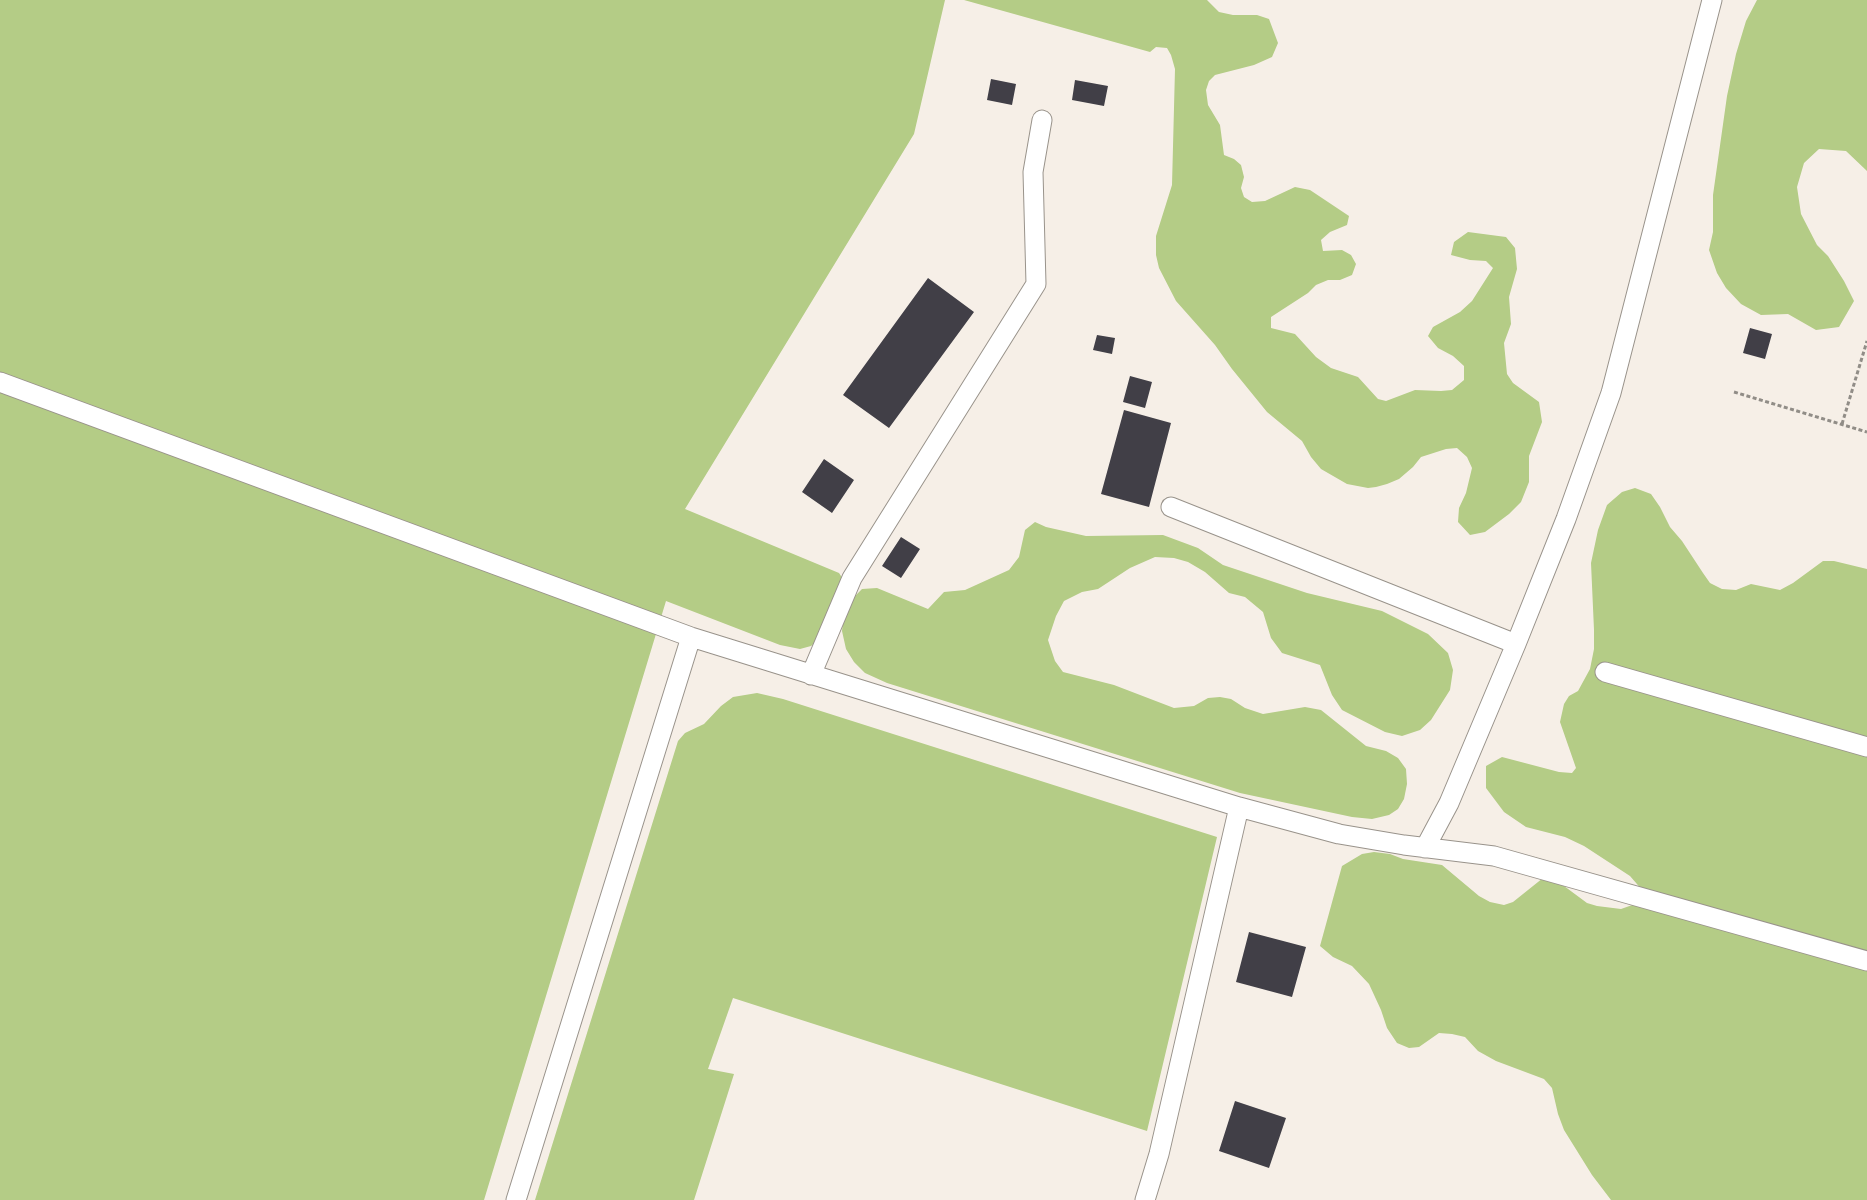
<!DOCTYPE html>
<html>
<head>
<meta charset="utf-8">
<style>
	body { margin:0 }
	canvas { display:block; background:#f6efe7 }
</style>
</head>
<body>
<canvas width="1867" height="1200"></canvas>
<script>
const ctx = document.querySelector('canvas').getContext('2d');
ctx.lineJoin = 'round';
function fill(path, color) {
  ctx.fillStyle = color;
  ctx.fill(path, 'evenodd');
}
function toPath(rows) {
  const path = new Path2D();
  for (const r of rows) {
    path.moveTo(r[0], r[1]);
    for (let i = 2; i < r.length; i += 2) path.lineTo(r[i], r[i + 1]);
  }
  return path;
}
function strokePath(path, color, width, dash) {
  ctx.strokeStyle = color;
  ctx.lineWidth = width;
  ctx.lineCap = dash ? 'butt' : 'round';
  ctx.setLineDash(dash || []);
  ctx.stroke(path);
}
fill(toPath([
	[0,0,945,0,914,134,685,509,839,573,843,579,817,641,811,646,800,649,780,645,666,601,484,1200,0,1200],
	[964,0,1207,0,1219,12,1233,15,1257,15,1269,19,1278,43,1272,57,1254,65,1215,75,1209,81,1206,90,1208,105,1220,125,1224,155,1234,159,1241,165,1244,177,1241,188,1244,197,1252,202,1265,201,1295,187,1310,190,1349,216,1347,225,1330,232,1321,240,1323,251,1342,250,1351,255,1356,264,1352,275,1340,280,1328,280,1316,285,1308,293,1271,317,1271,328,1295,334,1316,357,1331,368,1358,377,1378,399,1386,401,1415,390,1441,391,1452,390,1464,380,1464,366,1453,356,1438,348,1428,336,1433,327,1460,312,1472,301,1493,268,1486,261,1470,260,1451,255,1454,242,1468,232,1506,237,1515,248,1517,269,1509,297,1511,324,1504,343,1507,374,1513,383,1539,402,1542,422,1529,456,1529,482,1521,502,1509,514,1485,532,1470,535,1458,522,1459,508,1466,493,1472,468,1467,457,1457,448,1446,449,1421,457,1413,467,1399,479,1387,484,1376,487,1368,488,1347,484,1321,469,1311,457,1302,441,1267,412,1232,369,1215,345,1176,301,1159,268,1156,255,1156,236,1172,185,1175,69,1171,55,1167,48,1156,47,1150,52],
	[1757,0,1867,0,1867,171,1846,151,1819,149,1804,163,1797,187,1801,214,1817,245,1828,256,1844,281,1854,301,1839,327,1816,330,1788,314,1761,315,1741,304,1726,288,1717,273,1709,250,1713,232,1713,195,1727,96,1736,54,1746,21],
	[1635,488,1651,494,1660,507,1670,527,1682,541,1703,573,1710,583,1722,589,1736,590,1751,584,1780,590,1793,583,1823,561,1834,561,1867,569,1867,1200,1611,1200,1592,1175,1564,1130,1558,1114,1552,1088,1544,1079,1496,1061,1478,1051,1465,1037,1452,1034,1439,1033,1419,1047,1409,1048,1397,1043,1387,1028,1381,1010,1369,984,1352,966,1333,957,1320,946,1342,866,1362,854,1374,852,1390,854,1403,859,1442,865,1479,896,1490,902,1504,905,1513,902,1543,878,1560,883,1587,903,1597,906,1621,909,1638,903,1643,891,1630,876,1584,846,1565,837,1526,827,1504,812,1486,788,1486,766,1502,757,1559,772,1572,773,1576,768,1560,722,1564,704,1569,696,1578,691,1590,669,1594,649,1594,630,1591,563,1598,530,1607,505,1622,492],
	[1035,522,1046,527,1086,536,1163,535,1198,548,1223,565,1307,593,1382,611,1428,634,1448,653,1453,670,1450,690,1431,720,1420,730,1402,736,1385,732,1342,710,1332,695,1320,665,1282,653,1271,638,1263,612,1245,597,1229,593,1205,572,1188,562,1174,558,1155,557,1130,568,1098,589,1082,592,1064,601,1056,616,1048,640,1055,661,1063,672,1114,685,1174,708,1194,706,1208,698,1220,697,1231,699,1245,708,1263,714,1305,707,1321,710,1366,746,1386,751,1398,758,1406,769,1407,784,1404,799,1398,809,1389,815,1372,819,1352,817,1240,793,887,683,865,673,854,662,846,649,842,631,844,614,852,599,862,589,877,588,928,609,944,592,965,590,1009,570,1019,557,1025,530],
	[757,693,783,699,1217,837,1147,1131,733,998,708,1069,734,1074,694,1200,535,1200,678,741,685,733,704,724,721,706,733,697]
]), '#b4cc86');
fill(toPath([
	[991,79,1016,84,1012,105,987,100],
	[1075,80,1108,86,1104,106,1072,100],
	[928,278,974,312,889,428,843,395],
	[1750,328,1772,334,1765,359,1743,353],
	[1097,335,1115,338,1112,354,1093,350],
	[1130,376,1152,382,1145,408,1123,402],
	[1124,410,1171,423,1149,507,1101,494],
	[824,459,854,480,832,513,802,492],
	[901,537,920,549,901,578,882,566],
	[1249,932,1306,947,1292,997,1236,982],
	[1235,1101,1286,1118,1269,1168,1219,1151]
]), '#413f47');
const lane = toPath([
	[0,382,691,637,1239,807,1339,834,1404,845,1494,856,1867,961],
	[1171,507,1516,644],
	[1605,672,1867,747],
	[811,675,852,578,1036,284,1033,172,1042,120],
	[1425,848,1449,803,1516,644,1566,519,1611,393,1712,0],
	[516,1200,691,637],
	[1145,1200,1159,1154,1239,807]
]);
strokePath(lane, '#99938b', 21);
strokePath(toPath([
	[1734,392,1867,432],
	[1842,424,1867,341]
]), '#918d87', 3, [4, 2.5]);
strokePath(lane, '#fff', 19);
</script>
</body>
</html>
